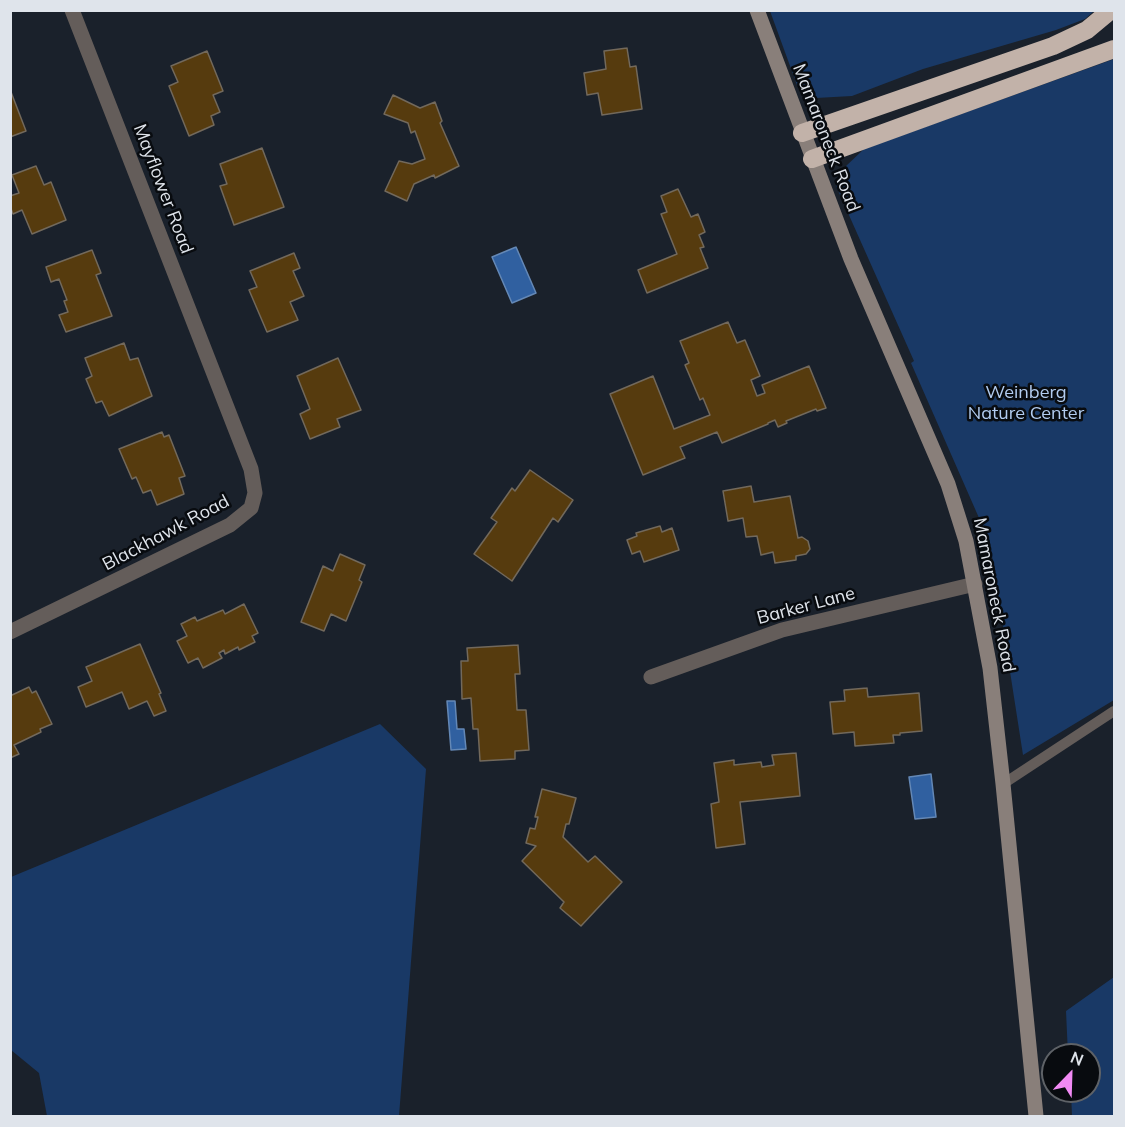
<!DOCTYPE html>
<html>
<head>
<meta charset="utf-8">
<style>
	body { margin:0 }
	#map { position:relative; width:1125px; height:1127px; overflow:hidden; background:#1a212b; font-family:Mulish,sans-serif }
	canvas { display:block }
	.frame { position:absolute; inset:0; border:12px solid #dfe4eb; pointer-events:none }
	.north { position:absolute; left:1041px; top:1043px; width:60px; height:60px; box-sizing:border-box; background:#080b0f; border:2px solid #5e6267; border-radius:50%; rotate:23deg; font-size:16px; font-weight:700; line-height:24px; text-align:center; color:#dfe4eb }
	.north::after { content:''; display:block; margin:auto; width:21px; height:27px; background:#f18af4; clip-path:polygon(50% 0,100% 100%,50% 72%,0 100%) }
</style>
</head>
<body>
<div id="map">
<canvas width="1125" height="1127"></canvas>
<div class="frame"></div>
<div class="north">N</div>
</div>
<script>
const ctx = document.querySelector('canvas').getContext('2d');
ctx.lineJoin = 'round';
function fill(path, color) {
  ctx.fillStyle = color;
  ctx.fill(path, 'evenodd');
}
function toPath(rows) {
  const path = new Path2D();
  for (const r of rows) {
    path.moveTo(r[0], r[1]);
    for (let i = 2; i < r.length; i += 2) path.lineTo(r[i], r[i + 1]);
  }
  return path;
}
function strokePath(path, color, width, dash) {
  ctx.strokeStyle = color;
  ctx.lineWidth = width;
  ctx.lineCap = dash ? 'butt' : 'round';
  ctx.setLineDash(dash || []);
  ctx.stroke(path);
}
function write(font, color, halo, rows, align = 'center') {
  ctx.font = font + ' Mulish,sans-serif';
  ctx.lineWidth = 5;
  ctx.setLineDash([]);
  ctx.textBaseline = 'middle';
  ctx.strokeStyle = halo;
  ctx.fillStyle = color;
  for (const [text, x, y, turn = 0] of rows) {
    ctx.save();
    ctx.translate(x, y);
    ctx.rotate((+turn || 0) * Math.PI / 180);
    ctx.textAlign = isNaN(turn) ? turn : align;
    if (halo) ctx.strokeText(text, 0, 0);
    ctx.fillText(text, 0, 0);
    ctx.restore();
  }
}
fill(toPath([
	[770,11,770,10,1094,11,1085,19,1056,30,923,69,852,96,816,98,797,85],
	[1114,59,1114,700,1023,755,990,543,911,363,914,361,836,186,846,166,864,149],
	[380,724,426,769,399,1116,47,1116,39,1073,11,1050,11,877],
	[1114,977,1114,1116,1072,1116,1071,1091,1089,1091,1089,1055,1068,1055,1066,1011]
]), '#193966');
const water = toPath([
	[516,247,536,293,512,303,492,257,516,247],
	[447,701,455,701,457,729,464,729,466,749,451,750,447,701],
	[931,774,936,817,915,819,909,777,931,774]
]);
fill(water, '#3060a0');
strokePath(water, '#6488b6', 1.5);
const building = toPath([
	[627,48,630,67,636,66,642,109,602,115,598,93,587,95,584,73,606,69,604,51,627,48],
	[207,51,223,91,213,95,220,112,211,116,214,125,189,136,169,86,178,82,171,66,207,51],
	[11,92,26,131,10,137,10,92,11,92],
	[393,95,420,108,435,102,442,121,440,123,459,166,435,178,434,175,414,184,407,201,385,191,399,161,412,164,425,159,415,131,411,133,408,123,384,114,393,95],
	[262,148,284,207,234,225,220,186,227,184,220,164,262,148],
	[36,166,44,185,51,182,66,220,32,234,22,210,13,214,10,206,10,196,19,193,12,175,36,166],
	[678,189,691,217,698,214,705,232,699,235,704,247,700,248,708,268,647,293,638,270,677,254,661,214,667,212,661,196,678,189],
	[92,250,101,273,96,275,112,316,66,332,59,315,68,312,64,301,67,300,59,279,51,282,46,267,92,250],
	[294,253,300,268,293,271,304,296,290,302,298,320,267,332,249,290,257,287,250,271,294,253],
	[728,322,737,343,745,340,760,376,751,380,757,396,765,393,762,385,809,366,826,408,817,411,816,409,786,421,787,423,778,427,775,420,768,423,768,424,722,443,717,432,680,447,685,458,643,475,610,394,653,376,674,429,710,415,703,398,700,400,685,365,689,363,680,341,728,322],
	[124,343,130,360,138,358,152,396,109,416,102,401,96,403,86,379,92,376,85,358,124,343],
	[338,358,361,410,337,419,340,427,310,439,300,414,310,409,297,376,338,358],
	[162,432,164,437,169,435,185,476,179,478,184,494,157,505,151,490,143,493,136,477,132,479,119,449,162,432],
	[530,470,573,500,558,522,553,518,512,581,474,554,497,522,491,518,512,488,515,491,530,470],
	[751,486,754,502,790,496,798,538,802,537,808,541,810,549,806,554,796,556,796,560,775,563,773,552,761,555,757,536,746,537,743,518,728,521,723,491,751,486],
	[660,526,662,532,672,528,679,550,644,562,640,551,632,554,627,540,637,536,636,533,660,526],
	[340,554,365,565,359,580,362,582,346,621,331,614,324,631,301,622,323,566,333,571,340,554],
	[244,604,258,633,252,636,255,642,239,650,238,647,225,654,224,650,219,653,222,658,203,668,198,658,188,663,177,641,187,636,181,624,195,617,197,621,223,610,225,614,244,604],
	[140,644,161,693,159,694,166,711,154,716,147,701,129,709,122,692,86,707,78,687,92,681,86,667,140,644],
	[518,645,520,674,515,674,517,710,526,710,529,750,515,751,515,759,480,761,478,729,473,729,471,698,462,699,461,661,468,661,467,648,518,645],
	[29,687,32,693,36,691,52,724,40,729,41,732,14,745,19,754,10,758,10,696,29,687],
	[867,688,868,697,919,693,922,731,900,733,900,735,893,735,894,743,855,746,854,732,833,734,830,702,845,701,844,690,867,688],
	[796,753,800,796,740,802,745,844,716,848,711,804,719,802,714,763,734,760,734,765,761,762,762,767,774,765,772,755,796,753],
	[542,789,576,798,569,824,566,824,563,837,588,862,595,856,622,882,581,926,560,908,564,902,522,861,536,846,526,843,530,828,535,829,538,817,535,817,542,789]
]);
fill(building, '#563b0e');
strokePath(building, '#72695c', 1.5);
strokePath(toPath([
	[1003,784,1114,711]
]), '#645d5a', 10);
strokePath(toPath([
	[10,632,230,525,251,508,255,493,251,469,72,10],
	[651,677,782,630,975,584]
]), '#645d5a', 15);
strokePath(toPath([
	[757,10,851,259,948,484,966,541,990,668,1003,784,1036,1116]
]), '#897f7a', 15);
strokePath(toPath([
	[802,133,1053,46,1087,30,1111,10],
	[812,159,1114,49]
]), '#c2b2a9', 18);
write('18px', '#dfe4eb', '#080b0f', [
	["Mamaroneck Road",826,138,69],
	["Mayflower Road",163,189,69],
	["Blackhawk Road",166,533,-28],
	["Mamaroneck Road",994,595,79],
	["Barker Lane",806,606,-15]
]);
write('18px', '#b2ccf0', '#080b0f', [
	["Weinberg",1026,393],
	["Nature Center",1026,414]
]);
</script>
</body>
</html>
